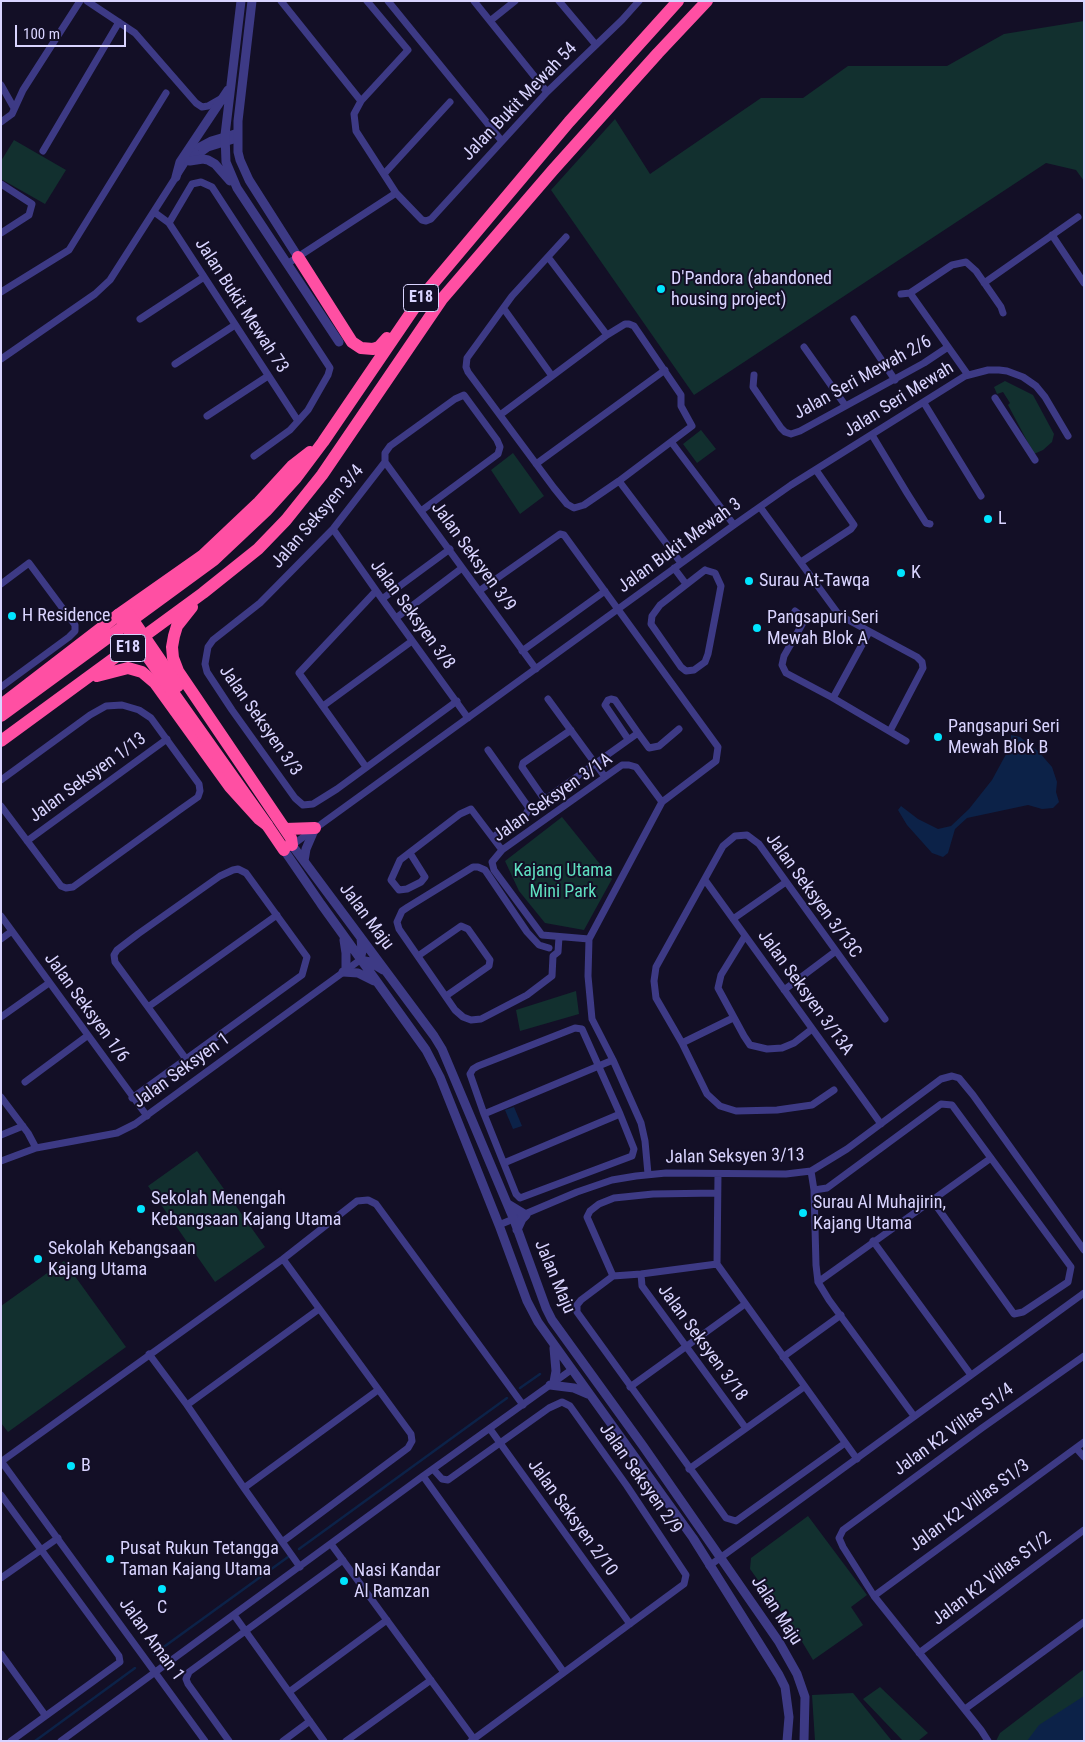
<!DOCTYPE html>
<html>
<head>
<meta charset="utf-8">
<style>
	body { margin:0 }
	#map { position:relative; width:1085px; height:1742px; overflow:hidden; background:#130f26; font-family:"Roboto Condensed",sans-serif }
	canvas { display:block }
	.frame { position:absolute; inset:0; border:2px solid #d9d4ff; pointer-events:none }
	.scale { position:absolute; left:15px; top:25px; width:111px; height:22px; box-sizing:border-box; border:2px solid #d9d4ff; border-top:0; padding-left:6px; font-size:15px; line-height:18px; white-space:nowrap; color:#d9d4ff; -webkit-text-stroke:4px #130f26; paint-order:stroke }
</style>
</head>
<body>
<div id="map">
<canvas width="1085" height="1742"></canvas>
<div class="frame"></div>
<div class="scale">100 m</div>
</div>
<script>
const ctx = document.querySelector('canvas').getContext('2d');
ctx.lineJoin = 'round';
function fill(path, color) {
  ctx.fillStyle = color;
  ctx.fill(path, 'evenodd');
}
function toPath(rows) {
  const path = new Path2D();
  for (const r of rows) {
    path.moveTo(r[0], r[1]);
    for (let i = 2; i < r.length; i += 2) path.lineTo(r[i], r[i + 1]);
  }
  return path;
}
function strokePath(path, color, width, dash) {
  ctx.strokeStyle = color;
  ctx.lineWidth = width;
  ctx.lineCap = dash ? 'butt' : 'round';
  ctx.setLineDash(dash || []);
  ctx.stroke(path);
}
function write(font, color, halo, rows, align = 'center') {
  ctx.font = font + ' "Roboto Condensed",sans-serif';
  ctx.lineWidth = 4;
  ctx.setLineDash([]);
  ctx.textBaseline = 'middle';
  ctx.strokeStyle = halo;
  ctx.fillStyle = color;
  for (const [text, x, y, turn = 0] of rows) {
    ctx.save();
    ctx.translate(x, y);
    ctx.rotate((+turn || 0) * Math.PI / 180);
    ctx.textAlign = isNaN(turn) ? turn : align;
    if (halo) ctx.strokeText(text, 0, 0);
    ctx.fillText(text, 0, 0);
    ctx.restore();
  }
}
fill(toPath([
	[1084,21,1084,181,1076,170,1046,163,694,395,551,190,615,119,650,174,761,98,803,98,848,66,947,66,1004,34],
	[14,140,66,170,45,204,1,179,1,161],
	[1005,381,1033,395,1054,434,1052,442,1043,450,1034,454,1008,405,1010,403,1003,392,997,394,994,387],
	[701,430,716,449,697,463,683,444],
	[513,453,544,496,520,514,491,470],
	[562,817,612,879,584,930,545,923,519,891,505,861],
	[576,991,579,1014,520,1031,516,1010],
	[197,1151,265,1247,215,1282,148,1186],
	[64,1261,126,1347,8,1432,1,1423,1,1306],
	[808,1516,867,1595,851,1607,863,1625,813,1660,801,1640,750,1569,751,1558],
	[1084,1669,1084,1741,996,1741,1000,1733],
	[880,1687,928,1733,918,1741,903,1741,863,1699],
	[853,1693,892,1741,815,1741,812,1695]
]), '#12302f');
fill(toPath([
	[1011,735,1020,737,1038,751,1052,767,1057,782,1056,792,1059,802,1053,808,1042,809,1028,805,967,818,955,829,948,853,943,857,932,853,907,825,898,810,901,806,918,819,938,829,951,826,969,809,992,780,1011,745],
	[514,1107,522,1126,513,1129,505,1110],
	[1084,1696,1084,1741,1027,1741,1039,1725]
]), '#0c2248');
strokePath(toPath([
	[520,1388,540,1374],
	[299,1549,507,1398],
	[154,1654,288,1557],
	[35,1741,135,1668]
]), '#0c2248', 2.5);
strokePath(toPath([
	[87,1,135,33,196,103,202,107,208,106,222,98],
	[281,1,361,101],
	[367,1,408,50,361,101,354,114,356,131,396,193,422,220,426,221,431,219,547,92,622,20,639,1],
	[388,1,501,140],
	[474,1,547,92],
	[559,1,596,45],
	[490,21,515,1],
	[1,85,14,108],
	[1,122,12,114,23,90,80,1],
	[43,151,119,22],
	[190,161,208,148,237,139],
	[384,174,450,102],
	[1,184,32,204,29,215,1,233],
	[154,212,169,223,298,421],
	[169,223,192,184,201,182,212,187,330,368,328,375,308,410,290,430,254,456],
	[1052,235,1084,283],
	[548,257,607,335],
	[287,264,396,193],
	[984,283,1078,217],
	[1,292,69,250,166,93],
	[910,293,952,265,966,262,976,271,1001,307,1003,313],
	[901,294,910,293,968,375],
	[504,309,552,376],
	[140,319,204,277],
	[854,319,895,380],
	[804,347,845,405],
	[1,359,95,294,110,280,190,155,196,148,211,140,238,132],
	[175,364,235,325],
	[754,375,753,387,781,428,785,432,791,434,800,431,924,363,948,347],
	[995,398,1035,460],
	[924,403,981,496],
	[500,415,607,335,625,324,629,324,634,326,681,395,681,406,692,426,619,481,584,505,574,508,567,504,554,488,468,372,466,367,467,358,512,296,566,237],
	[207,416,268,376],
	[872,435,907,493,926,523,930,524],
	[672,443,734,525],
	[385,462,536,669],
	[536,464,665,370],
	[619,481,681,563],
	[760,507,839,615,917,657,922,662,923,668,890,731],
	[421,511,498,454,500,447,497,440,464,395,455,399,390,446,385,453,385,462,333,529,260,603,213,640,208,647,205,664,207,672,232,710,295,798,303,805,313,804,337,789,457,701],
	[333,529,382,599,468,718],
	[801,562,851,529,854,525,816,470],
	[674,568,686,584],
	[705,570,715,573,721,586,718,602,708,654,705,662,694,670,686,671,681,667,651,624,652,616,660,605,705,570],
	[1,584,29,563,75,625,75,631,69,637,1,687],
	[479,591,560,534,564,535,718,747,716,761,662,802,589,939,588,976,592,1019,613,1060,641,1123,645,1141,648,1174],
	[382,599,450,549],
	[795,611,803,617,804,621,784,656,782,665,786,673,833,698,906,741],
	[396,618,462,568],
	[522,651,605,591],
	[833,698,869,632],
	[548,699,605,777],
	[323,706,412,641],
	[571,730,523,763,522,767,542,796,547,798,638,733,649,748,659,746,679,729],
	[628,739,605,705,608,700,611,699,615,700,638,733],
	[488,750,529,808,526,814,493,837],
	[366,767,299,673,376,591],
	[1,780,90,715,106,706,122,705,139,710,151,718,199,784,200,791,198,797,181,809,73,887,66,888,61,886,1,806],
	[27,841,167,739],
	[291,846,734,525,791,485,965,376,988,370,999,370,1007,371,1023,377,1036,386,1045,397,1068,436],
	[410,853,425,877,421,882,407,889,399,890,391,880,400,860,460,814,471,809,502,850],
	[705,880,881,1124],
	[1,916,147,1116],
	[733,919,786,882],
	[745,936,721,975,718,988,744,1036,750,1045,767,1049,782,1048,794,1043,812,1029],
	[1,939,12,931],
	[589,939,542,935,494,870,492,862,502,850,622,765,629,765,636,767,662,802],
	[549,948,539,945,527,932,485,870,478,867,473,867,408,907,402,911,397,922,399,929,455,1010,463,1017,471,1020,481,1019,527,995,552,976,553,956,558,952,559,937],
	[418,956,461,926,468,929,490,960,489,966,446,996],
	[784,990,836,951],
	[148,1007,277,915],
	[1,1017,49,983],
	[682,1043,733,1018],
	[25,1082,87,1036],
	[834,1090,812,1105,777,1110,736,1111,720,1106,707,1094,682,1043,656,998,654,981,656,967,723,846,735,836,747,835,759,844,885,1019],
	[1,1097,28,1133,36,1148],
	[132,1098,186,1059,302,975,307,957,246,873,238,869,233,870,220,876,138,934,117,950,114,955,115,962,186,1059],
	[484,1114,613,1060],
	[1,1135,23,1126],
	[1,1161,36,1148,117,1133,135,1124,360,960],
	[504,1163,620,1114,582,1029,575,1028,478,1066,473,1069,470,1074,484,1114,516,1194,520,1198,632,1156,634,1149,620,1114],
	[811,1171,814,1190,816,1265,818,1282,829,1300,914,1416],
	[718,1174,717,1264,857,1459],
	[814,1190,827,1188,941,1104,952,1105,1071,1267,1068,1282,1023,1312,1014,1314,932,1200],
	[499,1225,577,1192,612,1180,636,1176,666,1173,786,1174,811,1171,847,1149,941,1079,952,1076,959,1078,973,1095,1084,1250],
	[873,1241,971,1375],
	[717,1264,641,1274,613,1276,581,1300,577,1305,577,1312,726,1518,736,1521,845,1443],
	[641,1274,642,1286,745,1427],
	[613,1276,587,1217,590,1211,599,1204,614,1198,653,1194,717,1193],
	[818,1282,991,1158],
	[149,1354,187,1405,244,1488,300,1567],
	[783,1357,841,1315],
	[630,1387,745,1304],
	[187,1405,319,1309],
	[490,1429,630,1624],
	[1076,1448,1084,1457],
	[1,1461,205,1741],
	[2,1461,283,1259,357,1201,368,1200,376,1204,523,1405],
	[433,1469,442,1479,448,1480,549,1408,562,1402,570,1406,627,1486,686,1575,684,1584,471,1741],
	[689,1469,804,1387],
	[423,1476,563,1671],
	[244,1488,378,1390],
	[1,1495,119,1656,120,1662,11,1741],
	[282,1542,408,1448,412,1441,411,1434,283,1259],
	[331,1544,474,1739],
	[709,1566,1084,1293],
	[1,1578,58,1538],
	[874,1596,1084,1442],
	[234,1615,324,1741],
	[919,1653,1084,1530],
	[1,1654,45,1715],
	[289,1692,387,1620],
	[965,1709,1084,1622],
	[61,1741,423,1476,571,1370],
	[229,1741,188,1684,186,1679,189,1672,343,1560],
	[283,1741,310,1721],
	[346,1741,431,1680],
	[988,1741,981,1730,874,1596,843,1547,839,1538,843,1530,982,1428,1084,1356]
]), '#3d3a85', 7);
strokePath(toPath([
	[241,1,225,135,226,162,237,188,339,342],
	[252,1,238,121,238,152,240,160,249,180,298,257],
	[190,161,203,159,208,160,215,164,230,181],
	[176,177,180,162,228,90],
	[292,845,434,1036,442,1049,514,1220,546,1308,552,1320,643,1446,779,1642,797,1674,805,1697,804,1741],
	[284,850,321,904,426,1050,440,1077,499,1225,527,1301,538,1322,693,1538,779,1675,785,1687,789,1717,787,1741],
	[304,861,306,849,315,828],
	[361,938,362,951,360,960,370,962,383,970],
	[344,940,346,953,346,970],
	[343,972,358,973,374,981],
	[508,1204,526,1215,522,1219,517,1230],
	[554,1382,556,1371,554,1348],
	[550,1385,574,1388,588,1394]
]), '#3d3a85', 9);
strokePath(toPath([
	[298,257,352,342,361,348,373,349,379,347,387,338],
	[192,607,177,626,174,636,172,647,173,658,178,671,291,838,292,845],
	[97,676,128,668,142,672,155,683,230,787,259,819,267,825,284,850],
	[1,705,118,615,202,556,259,502,292,466,310,452],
	[1,716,214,560,266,511,296,478,323,442,421,298,569,122,678,1],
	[1,741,203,593,258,549,286,520,322,475,442,299,553,170,658,53,707,1],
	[285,829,315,828]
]), '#ff4fa3', 12);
strokePath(toPath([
	[126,610,178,686],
	[118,615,267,825]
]), '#ff4fa3', 12);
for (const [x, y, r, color] of [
	[661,289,5,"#00e5ff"],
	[988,519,5,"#00e5ff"],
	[901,573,5,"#00e5ff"],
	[749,581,5,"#00e5ff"],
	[12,616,5,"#00e5ff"],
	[757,628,5,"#00e5ff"],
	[938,737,5,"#00e5ff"],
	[141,1209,5,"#00e5ff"],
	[803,1213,5,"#00e5ff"],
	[38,1259,5,"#00e5ff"],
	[71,1466,5,"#00e5ff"],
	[110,1559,5,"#00e5ff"],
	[344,1581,5,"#00e5ff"],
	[162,1589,5,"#00e5ff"]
]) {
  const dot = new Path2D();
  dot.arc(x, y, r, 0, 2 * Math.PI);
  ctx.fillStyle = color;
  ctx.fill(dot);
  strokePath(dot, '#130f26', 2);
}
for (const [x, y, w] of [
	[421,298,35],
	[128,648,35]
]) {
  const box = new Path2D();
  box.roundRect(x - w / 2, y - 13.5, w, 27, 4);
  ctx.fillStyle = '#130f26';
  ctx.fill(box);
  strokePath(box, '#d9d4ff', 1);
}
write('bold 16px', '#d9d4ff', null, [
	["E18",421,298],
	["E18",128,648]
]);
write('18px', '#d9d4ff', '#130f26', [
	["Jalan Bukit Mewah 54",520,102,-46],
	["Jalan Bukit Mewah 73",241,306,57],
	["Jalan Seri Mewah 2/6",863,378,-29],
	["Jalan Seri Mewah",899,400,-32],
	["Jalan Seksyen 3/4",318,517,-49],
	["Jalan Bukit Mewah 3",680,546,-36],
	["Jalan Seksyen 3/9",473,557,54],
	["Jalan Seksyen 3/8",412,615,54],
	["Jalan Seksyen 3/3",260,721,55],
	["Jalan Seksyen 1/13",88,778,-36],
	["Jalan Seksyen 3/1A",553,798,-35],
	["Jalan Seksyen 3/13C",813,896,54],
	["Jalan Maju",366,917,53],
	["Jalan Seksyen 3/13A",805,993,54],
	["Jalan Seksyen 1/6",86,1008,54],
	["Jalan Seksyen 1",182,1071,-36],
	["Jalan Seksyen 3/13",735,1157,-1],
	["Jalan Maju",554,1277,67],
	["Jalan Seksyen 3/18",702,1343,54],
	["Jalan K2 Villas S1/4",954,1430,-36],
	["Jalan Seksyen 2/9",640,1479,55],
	["Jalan K2 Villas S1/3",970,1506,-36],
	["Jalan Seksyen 2/10",572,1518,54],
	["Jalan K2 Villas S1/2",992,1579,-37],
	["Jalan Maju",776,1611,57],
	["Jalan Aman 1",151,1640,54]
]);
write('18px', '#d9d4ff', '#130f26', [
	["D'Pandora (abandoned",671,279],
	["housing project)",671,300],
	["L",998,519],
	["K",911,573],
	["Surau At-Tawqa",759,581],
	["H Residence",22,616],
	["Pangsapuri Seri",767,618],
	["Mewah Blok A",767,639],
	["Pangsapuri Seri",948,727],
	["Mewah Blok B",948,748],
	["Sekolah Menengah",151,1199],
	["Kebangsaan Kajang Utama",151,1220],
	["Surau Al Muhajirin,",813,1203],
	["Kajang Utama",813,1224],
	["Sekolah Kebangsaan",48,1249],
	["Kajang Utama",48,1270],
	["B",81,1466],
	["Pusat Rukun Tetangga",120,1549],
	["Taman Kajang Utama",120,1570],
	["Nasi Kandar",354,1571],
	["Al Ramzan",354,1592],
	["C",162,1608,"center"]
], 'left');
write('18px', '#5fe0c0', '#130f26', [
	["Kajang Utama",563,871],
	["Mini Park",563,892]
]);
</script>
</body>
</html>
